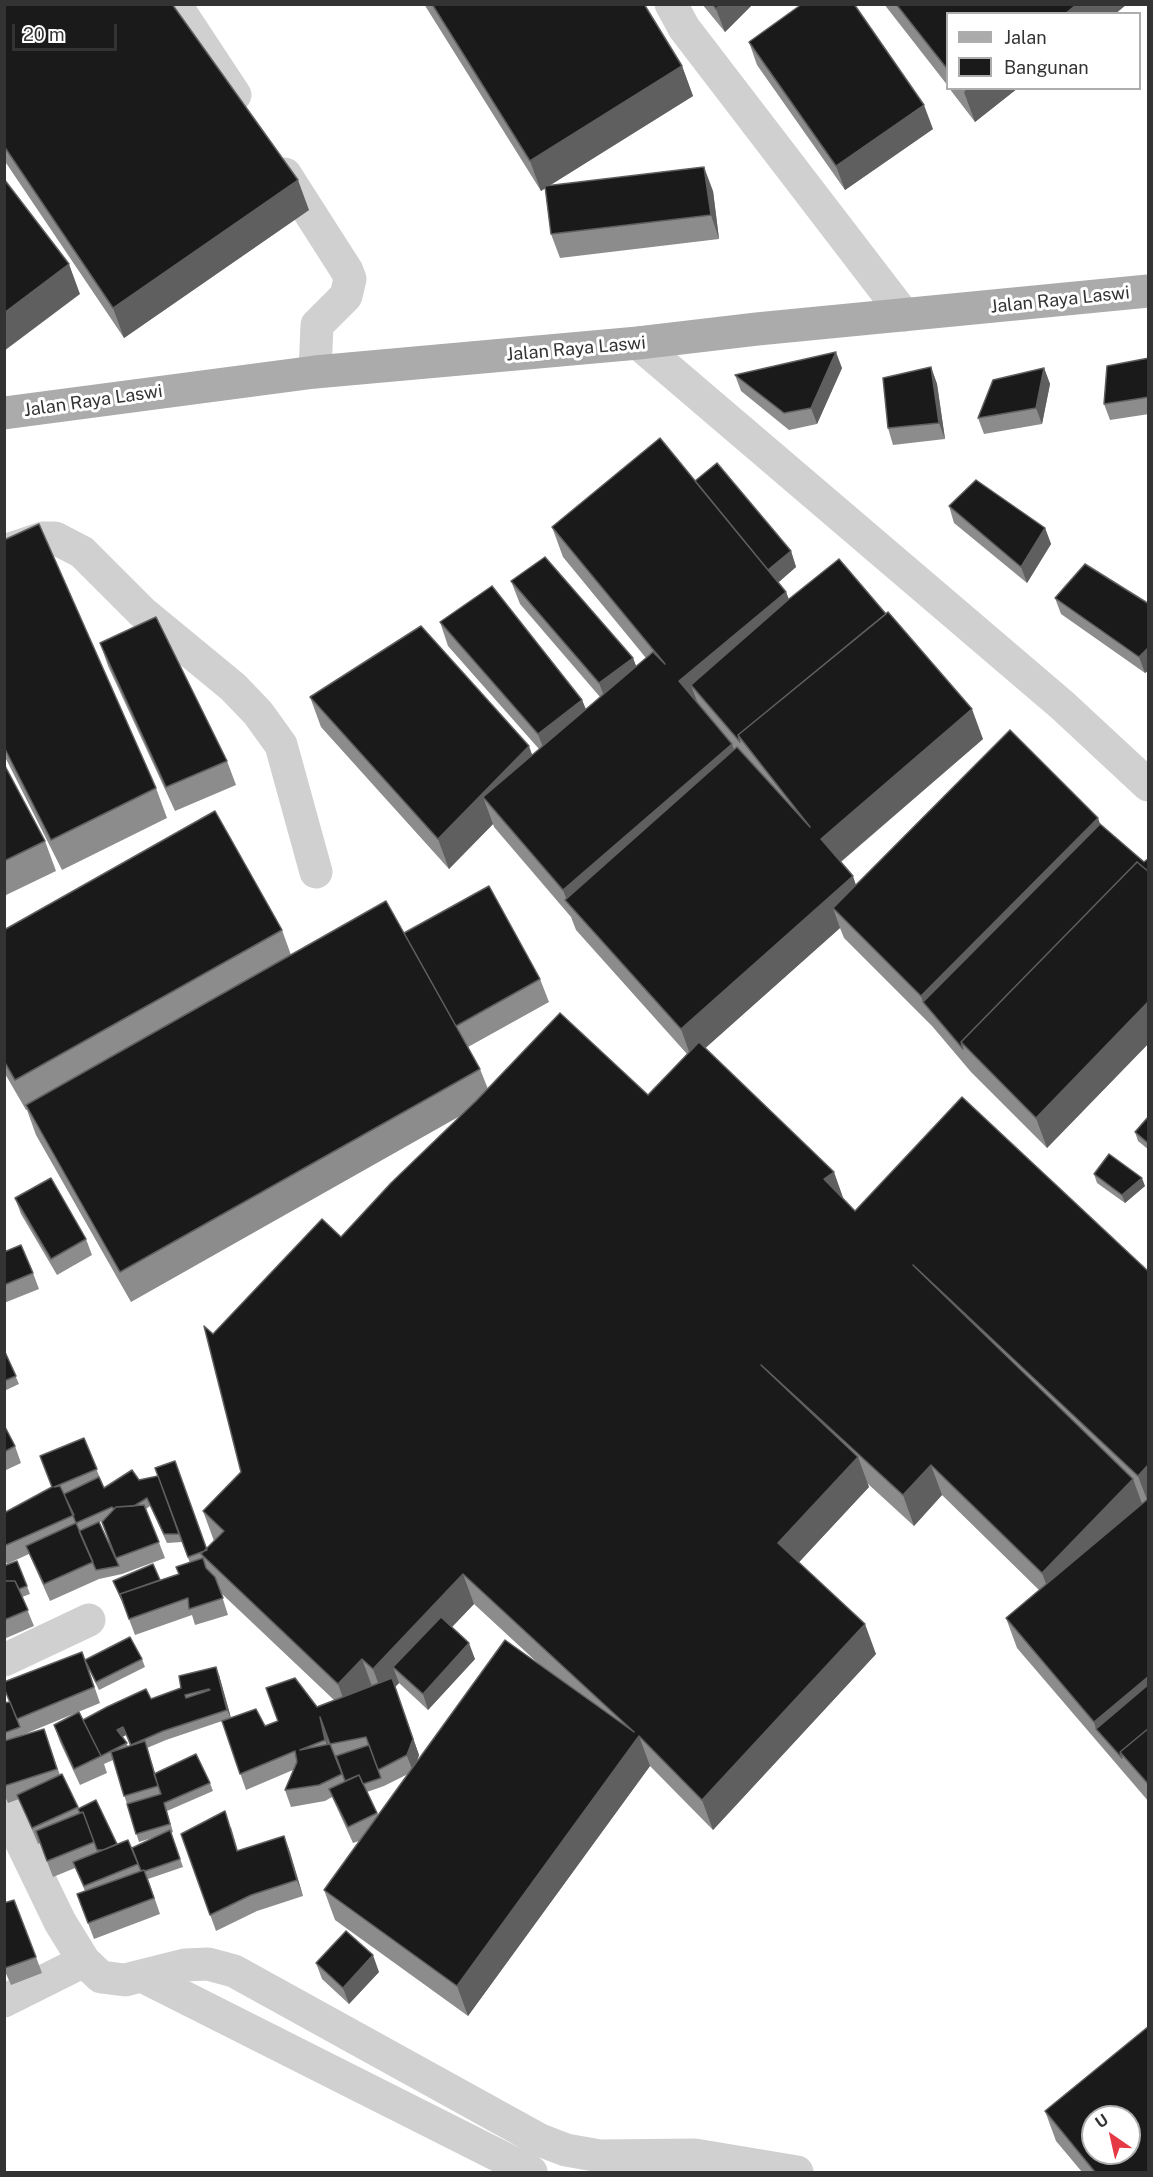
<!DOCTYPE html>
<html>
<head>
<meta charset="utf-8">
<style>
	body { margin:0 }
	#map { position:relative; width:1153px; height:2177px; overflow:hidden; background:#fff; font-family:"Public Sans",sans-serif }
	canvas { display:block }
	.frame { position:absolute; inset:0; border:6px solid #333; pointer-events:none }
	.legend { position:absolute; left:946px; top:12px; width:195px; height:78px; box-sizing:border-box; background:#fff; border:2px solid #adadad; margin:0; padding:8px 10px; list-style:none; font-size:18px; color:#333 }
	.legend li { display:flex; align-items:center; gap:12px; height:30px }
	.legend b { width:30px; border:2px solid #adadad }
	.north { position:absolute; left:1081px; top:2105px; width:60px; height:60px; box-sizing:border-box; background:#fff; border:2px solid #adadad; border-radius:50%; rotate:326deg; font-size:16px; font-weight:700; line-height:24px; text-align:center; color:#333 }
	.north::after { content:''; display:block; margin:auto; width:21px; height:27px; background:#e63946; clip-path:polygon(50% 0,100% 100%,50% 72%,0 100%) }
	.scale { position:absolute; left:12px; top:24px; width:105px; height:27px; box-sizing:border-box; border:3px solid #333; border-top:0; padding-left:8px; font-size:18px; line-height:21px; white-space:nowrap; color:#333; -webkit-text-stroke:4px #fff; paint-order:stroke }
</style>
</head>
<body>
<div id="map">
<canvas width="1153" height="2177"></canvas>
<div class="frame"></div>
<ul class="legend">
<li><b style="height:8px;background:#ababab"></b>Jalan</li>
<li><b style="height:16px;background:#1a1a1a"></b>Bangunan</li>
</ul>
<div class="north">U</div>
<div class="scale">20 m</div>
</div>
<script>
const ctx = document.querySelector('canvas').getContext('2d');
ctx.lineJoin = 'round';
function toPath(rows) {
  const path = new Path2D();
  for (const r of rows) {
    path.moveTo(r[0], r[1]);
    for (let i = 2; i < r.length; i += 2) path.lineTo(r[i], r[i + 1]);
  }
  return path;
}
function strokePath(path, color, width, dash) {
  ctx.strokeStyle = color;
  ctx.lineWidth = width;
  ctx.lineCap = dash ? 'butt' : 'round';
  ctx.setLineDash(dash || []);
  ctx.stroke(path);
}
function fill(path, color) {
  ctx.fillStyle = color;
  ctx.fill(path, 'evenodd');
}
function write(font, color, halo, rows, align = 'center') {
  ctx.font = font + ' "Public Sans",sans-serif';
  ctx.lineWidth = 6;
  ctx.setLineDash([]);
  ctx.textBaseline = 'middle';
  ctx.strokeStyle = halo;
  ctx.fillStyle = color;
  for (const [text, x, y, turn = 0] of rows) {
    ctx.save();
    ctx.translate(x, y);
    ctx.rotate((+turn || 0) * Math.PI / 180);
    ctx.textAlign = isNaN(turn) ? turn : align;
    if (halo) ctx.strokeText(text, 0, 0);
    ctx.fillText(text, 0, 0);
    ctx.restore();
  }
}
strokePath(toPath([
	[175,4,235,95],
	[671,4,684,28,904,315],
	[285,174,347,271,350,279,346,296,317,325,315,372],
	[638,343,1062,705,1148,785],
	[4,551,43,538,55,538,82,552,142,612,233,687,258,713,281,745,316,872],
	[4,1660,89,1620],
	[4,1806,60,1922,84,1961,101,1977,125,1980,185,1965,208,1964,234,1971,540,2140,566,2150,600,2156,695,2155,797,2172],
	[142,1976,531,2172],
	[4,2001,84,1961]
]), '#d0d0d0', 33);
strokePath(toPath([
	[4,413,315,372,638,343,757,329,1148,291]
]), '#ababab', 33);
fill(toPath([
	[4,4,309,210,124,338,4,160],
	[424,4,644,4,682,66,693,96,550,185,713,191,719,239,560,258,551,234,545,188,541,191],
	[702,4,753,4,725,32],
	[884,4,1127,4,1115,14,948,14,948,86],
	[749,42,933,129,845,190,757,65],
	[949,88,1018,88,975,122],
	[1149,358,1149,414,1110,420,1104,404],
	[931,367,937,384,945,439,893,445,888,428],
	[842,368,817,424,789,430,741,391,735,375],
	[1044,368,1050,384,1042,424,984,434,978,418],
	[695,481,791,551,796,567,778,582,786,592,789,599,983,739,841,862,856,885,1100,824,1144,862,1149,858,1149,1043,1047,1148,971,1072,932,1026,844,938,840,928,705,1048,855,1211,1149,1272,1149,1802,1017,1648,1006,1618,1039,1590,942,1495,914,1526,867,1483,869,1487,799,1562,876,1654,713,1830,650,1766,468,2016,335,1920,324,1890,359,1841,353,1843,332,1797,325,1801,291,1807,285,1790,293,1770,246,1790,222,1721,265,1726,334,1700,221,1593,228,1615,195,1625,192,1615,135,1635,126,1611,113,1581,160,1580,179,1574,190,1563,182,1542,167,1543,150,1506,146,1509,165,1558,122,1574,99,1579,50,1601,29,1554,7,1564,4,1558,4,1513,52,1488,84,1438,104,1488,139,1480,206,1549,214,1541,203,1511,241,1472,213,1334,341,1237,460,1116,131,1302,36,1135,27,1110,26,1110,4,1072,4,930,282,930,291,955,404,933,540,979,549,1002,468,1047,480,1069,488,1089,648,1095,687,1054,576,930,571,917,494,827,493,824,449,869,321,727,310,697,533,755,539,749,448,646,440,622,582,700,586,709,600,697,520,604,511,581,633,658,636,666,646,658,563,557,552,527],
	[104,1521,102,1522,116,1560,99,1522],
	[474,1604,540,1665,417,1762,419,1755,395,1687,399,1683,428,1710,475,1659,452,1627],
	[408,1774,378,1815,367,1792,384,1786],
	[949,506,1045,528,1051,544,1027,583,954,523],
	[4,540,156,788,167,818,62,870,4,755],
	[1055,598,1149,604,1149,670,1145,673,1061,614],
	[100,643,227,761,236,785,175,811,108,666],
	[4,764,45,841,56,871,4,896],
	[1149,1116,1149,1150,1138,1141,1135,1132],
	[1094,1174,1145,1186,1125,1203,1097,1183],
	[15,1198,86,1239,92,1255,57,1275,21,1214],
	[4,1252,33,1273,39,1289,4,1303],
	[4,1350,19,1384,4,1391],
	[4,1425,15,1446,21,1463,4,1471],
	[4,1566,27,1586,30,1594,22,1597,34,1626,4,1639],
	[142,1659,145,1667,99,1690,88,1668,100,1703,20,1736,44,1729,60,1775,78,1809,117,1844,132,1848,155,1837,139,1842,113,1760,104,1764,107,1773,80,1785,60,1742,54,1725,83,1720,151,1699,219,1675,231,1718,166,1740,147,1748,155,1773,210,1783,213,1791,167,1811,173,1832,171,1833,183,1867,148,1879,160,1914,94,1939,77,1894,85,1891,75,1868,53,1877,40,1843,38,1844,19,1799,8,1803,4,1794,4,1703,10,1702,4,1689,85,1660],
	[126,1735,130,1746,128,1746,122,1737],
	[231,1827,238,1851,284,1836,303,1896,257,1911,216,1931,181,1834],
	[4,1903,36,1957,42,1973,11,1985,4,1969],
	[316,1963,379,1972,349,2004,322,1979],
	[1045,2111,1149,2172,1082,2172,1056,2141]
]), '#8c8c8c');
fill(toPath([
	[720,4,753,4,725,32,716,9],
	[1077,4,1127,4,1115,14,1065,14],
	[682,66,693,96,541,191,530,161],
	[968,88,1018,88,975,122,964,92],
	[924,105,933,129,845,190,836,166],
	[704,167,713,191,719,239,711,215],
	[298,180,309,210,124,338,113,308],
	[69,264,80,294,4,351,4,313],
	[836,352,842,368,817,424,811,408],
	[931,367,937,384,945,439,939,423],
	[1044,368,1050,384,1042,424,1036,408],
	[1045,528,1051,544,1027,583,1021,567],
	[791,551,796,567,771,589,765,573],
	[786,592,797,622,691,685,698,704,679,681],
	[1149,647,1149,670,1145,673,1139,657],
	[633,658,642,682,608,706,599,683],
	[582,700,591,723,547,758,538,734],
	[972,709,983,739,832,869,821,839],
	[732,744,743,774,568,903,563,890],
	[529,746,540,776,483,797,493,824,449,869,438,839],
	[1098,818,1109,848,923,1002,921,996],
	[853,876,863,906,833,908,840,928,692,1060,681,1029],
	[1149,1001,1149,1043,1047,1148,1036,1118],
	[834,1172,845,1203,824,1179],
	[1142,1178,1145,1186,1125,1203,1122,1195],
	[858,1457,869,1487,789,1573,778,1543],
	[1149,1464,1149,1505,1138,1476],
	[931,1465,942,1495,914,1526,903,1495],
	[1133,1479,1144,1509,1053,1603,1042,1573],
	[463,1574,474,1604,404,1677,393,1667,399,1683,395,1687,419,1755,413,1771,384,1699,373,1669],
	[865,1624,876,1654,713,1830,702,1800],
	[469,1643,475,1659,428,1710,423,1694],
	[362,1659,373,1689,349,1714,338,1684],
	[216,1667,219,1675,231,1718,227,1710],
	[1149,1676,1149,1715,1096,1729,1094,1722],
	[320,1717,326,1733,331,1756,325,1740],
	[123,1727,126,1735,120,1738,117,1730],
	[639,1736,650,1766,468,2016,457,1986],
	[284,1836,290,1852,303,1896,297,1880],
	[373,1955,379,1972,349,2004,343,1988]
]), '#5f5f5f');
const building = toPath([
	[4,4,172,4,298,180,113,308,4,146,4,4],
	[432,4,644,4,682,66,530,161,432,4],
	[713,4,720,4,716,9,713,4],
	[802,4,854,4,924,105,836,166,749,42,802,4],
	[896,4,1077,4,1065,14,948,14,948,70,896,4],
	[704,167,711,215,551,234,545,186,704,167],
	[4,179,69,264,4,313,4,179],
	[836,352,811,408,784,413,735,375,836,352],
	[1149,358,1149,397,1104,404,1107,366,1149,358],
	[931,367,939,423,888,428,883,378,931,367],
	[1044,368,1036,408,978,418,993,380,1044,368],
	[660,438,786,592,679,681,732,744,563,890,483,797,653,652,665,664,552,527,660,438],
	[717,463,791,551,768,570,695,481,717,463],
	[976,480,1045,528,1021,567,949,506,976,480],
	[39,524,156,788,51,840,4,747,4,540,39,524],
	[545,557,633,658,599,683,511,581,545,557],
	[839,559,886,614,738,735,740,742,691,685,789,599,839,559],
	[1085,564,1149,604,1149,647,1139,657,1055,598,1085,564],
	[492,586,582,700,538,734,440,622,492,586],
	[888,612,972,709,821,839,853,876,681,1029,565,900,737,747,810,827,738,735,888,612],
	[156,617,227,761,166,787,100,643,156,617],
	[421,626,529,746,438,839,310,697,421,626],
	[1010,730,1098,818,921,996,833,908,1010,730],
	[4,764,45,841,4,861,4,764],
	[215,811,282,930,15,1080,4,1061,4,930,215,811],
	[1100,824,1144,862,1149,858,1149,872,1137,862,961,1042,963,1049,923,1002,1100,824],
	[1137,862,1149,872,1149,1001,1036,1118,961,1042,1137,862],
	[489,886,540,979,456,1026,404,933,489,886],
	[386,901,480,1069,120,1272,26,1105,386,901],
	[560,1013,648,1095,699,1042,834,1172,824,1179,855,1211,962,1097,1149,1272,1149,1464,1138,1476,913,1265,1133,1479,1042,1573,931,1465,903,1495,761,1365,858,1457,778,1543,865,1624,702,1800,639,1736,457,1986,324,1890,505,1640,634,1732,463,1574,373,1669,362,1659,338,1684,201,1554,224,1531,203,1511,241,1472,204,1326,213,1334,322,1219,341,1237,391,1183,476,1101,560,1013],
	[1149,1116,1149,1144,1135,1132,1149,1116],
	[1109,1154,1142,1178,1122,1195,1094,1174,1109,1154],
	[51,1178,86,1239,51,1259,15,1198,51,1178],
	[21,1245,33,1273,4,1285,4,1252,21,1245],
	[4,1350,16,1376,4,1381,4,1350],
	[4,1425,15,1446,4,1452,4,1425],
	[84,1438,97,1469,54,1487,60,1486,74,1515,4,1546,4,1513,52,1487,40,1456,84,1438],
	[175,1461,207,1550,188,1557,155,1468,175,1461],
	[132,1470,139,1480,158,1476,179,1534,164,1534,147,1498,134,1506,116,1507,114,1509,112,1507,76,1523,64,1494,99,1477,104,1488,132,1470],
	[1149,1498,1149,1676,1094,1722,1006,1618,1149,1498],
	[144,1505,159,1542,116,1558,102,1522,116,1507,144,1505],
	[99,1522,119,1566,96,1570,79,1531,99,1522],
	[76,1523,93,1562,44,1584,26,1546,76,1523],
	[203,1558,206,1568,215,1577,223,1598,189,1609,188,1598,129,1619,120,1594,179,1574,176,1567,203,1558],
	[17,1561,27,1586,19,1589,15,1581,4,1581,4,1566,17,1561],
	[153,1564,160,1580,120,1594,123,1602,113,1581,153,1564],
	[4,1581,15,1581,28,1610,4,1620,4,1581],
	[441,1617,469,1643,423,1694,393,1667,441,1617],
	[130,1637,142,1659,96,1682,85,1660,130,1637],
	[82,1652,94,1687,17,1719,4,1688,4,1682,82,1652],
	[216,1667,227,1710,163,1731,131,1745,123,1727,117,1730,127,1743,101,1756,83,1720,107,1707,146,1689,151,1699,181,1688,179,1676,216,1667],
	[209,1689,210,1690,186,1698,185,1695,209,1689],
	[295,1678,317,1707,392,1678,413,1739,407,1755,378,1770,366,1737,330,1744,342,1774,319,1785,285,1790,297,1762,295,1751,240,1774,222,1721,256,1709,265,1726,278,1721,266,1688,295,1678],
	[320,1717,330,1744,300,1750,325,1740,320,1717],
	[1149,1684,1149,1728,1120,1752,1122,1758,1096,1729,1149,1684],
	[10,1702,20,1727,4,1733,4,1703,10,1702],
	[79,1712,101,1756,74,1769,54,1725,79,1712],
	[1149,1728,1149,1785,1120,1752,1149,1728],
	[44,1729,57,1769,4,1786,4,1741,44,1729],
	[145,1741,158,1786,124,1796,111,1752,145,1741],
	[369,1745,381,1778,363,1784,359,1775,345,1781,336,1756,369,1745],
	[196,1754,210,1783,164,1803,170,1824,136,1834,127,1804,161,1794,154,1774,196,1754],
	[62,1774,78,1807,32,1828,17,1795,62,1774],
	[359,1775,377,1813,348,1827,329,1789,359,1775],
	[96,1800,117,1844,103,1850,97,1850,83,1812,80,1813,78,1809,96,1800],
	[225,1811,237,1851,284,1836,297,1880,251,1895,210,1915,181,1834,225,1811],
	[83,1812,94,1842,47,1861,36,1831,83,1812],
	[170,1830,180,1859,145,1871,144,1870,141,1871,132,1848,170,1830],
	[128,1840,138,1864,84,1886,73,1862,128,1840],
	[144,1870,154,1898,88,1923,77,1894,144,1870],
	[14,1900,36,1957,5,1968,4,1903,14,1900],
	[346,1931,373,1955,343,1988,316,1963,346,1931],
	[1149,2026,1149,2172,1095,2172,1045,2111,1149,2026],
	[1093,2117,1129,2117,1129,2153,1093,2153,1093,2117]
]);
fill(building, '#1a1a1a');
strokePath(building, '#5f5f5f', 1.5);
write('18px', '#333', '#fff', [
	["Jalan Raya Laswi",1060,300,-6],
	["Jalan Raya Laswi",576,349,-5],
	["Jalan Raya Laswi",93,401,-8]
]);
</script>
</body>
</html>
